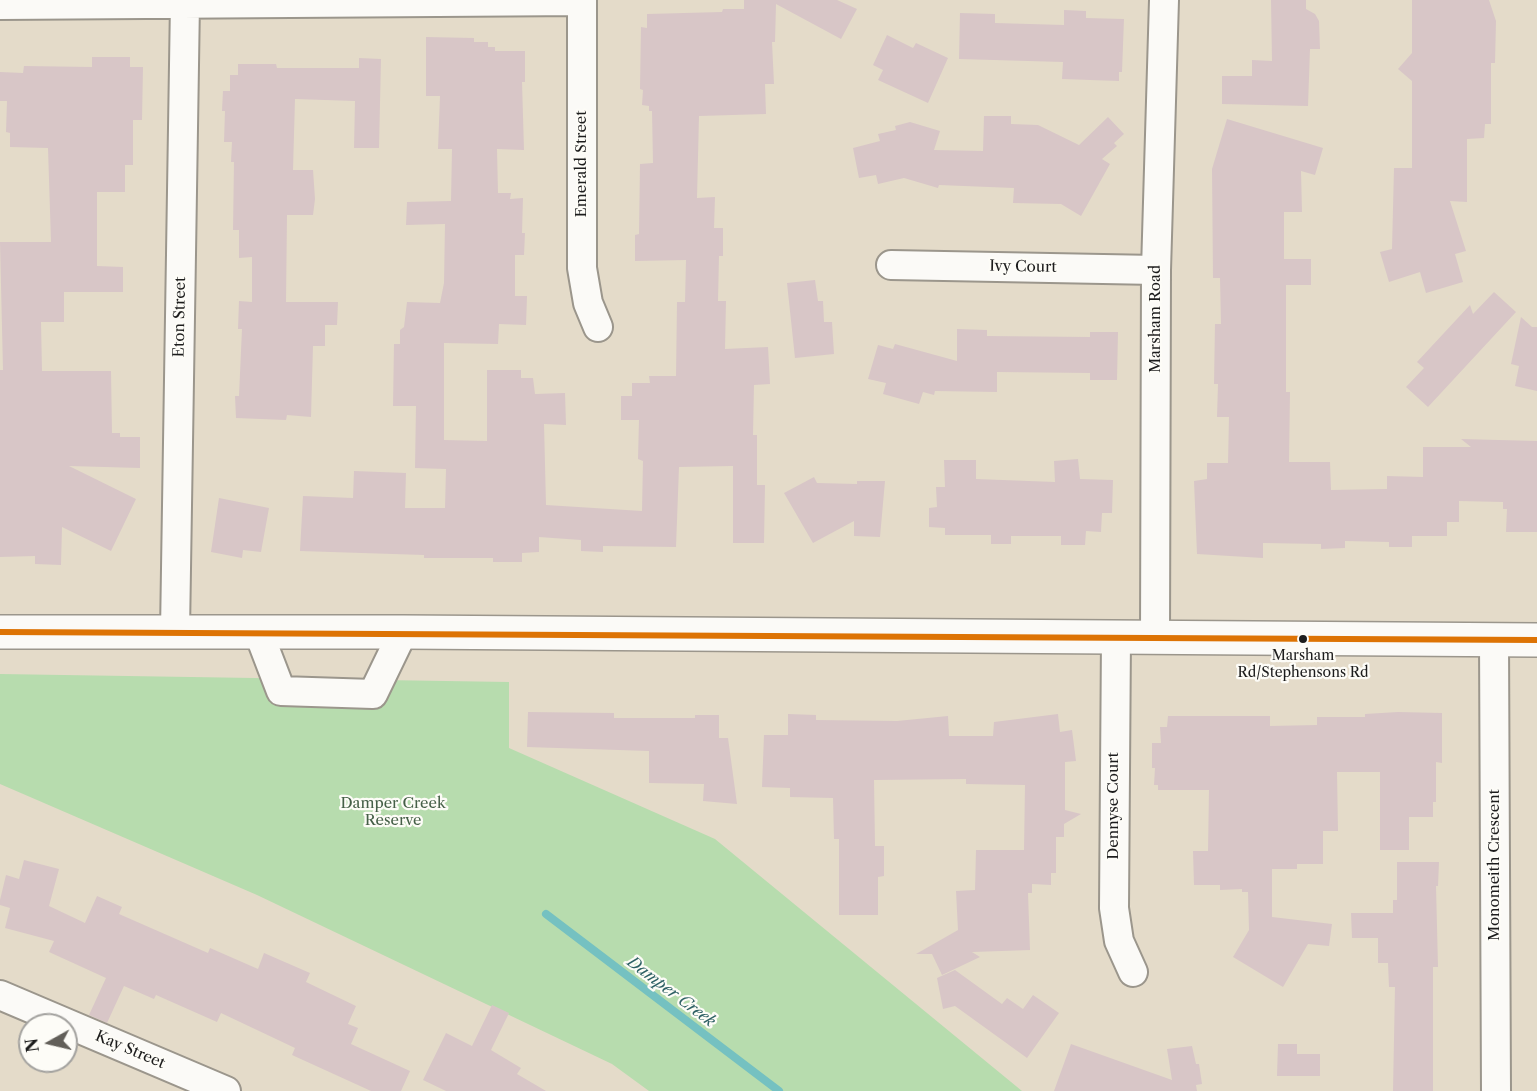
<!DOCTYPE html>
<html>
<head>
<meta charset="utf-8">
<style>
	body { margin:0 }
	#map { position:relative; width:1537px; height:1091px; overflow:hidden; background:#e4dbc9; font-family:"Libre Caslon Text",serif }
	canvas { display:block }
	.north { position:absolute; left:18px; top:1013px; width:60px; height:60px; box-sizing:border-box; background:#fdfcf7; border:2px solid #a3a29f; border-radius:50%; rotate:262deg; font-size:16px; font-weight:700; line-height:24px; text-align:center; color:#1c1c1c }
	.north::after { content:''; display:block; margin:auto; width:21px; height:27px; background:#625f59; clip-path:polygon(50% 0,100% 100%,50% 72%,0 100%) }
</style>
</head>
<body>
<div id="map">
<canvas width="1537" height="1091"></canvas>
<div class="north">N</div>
</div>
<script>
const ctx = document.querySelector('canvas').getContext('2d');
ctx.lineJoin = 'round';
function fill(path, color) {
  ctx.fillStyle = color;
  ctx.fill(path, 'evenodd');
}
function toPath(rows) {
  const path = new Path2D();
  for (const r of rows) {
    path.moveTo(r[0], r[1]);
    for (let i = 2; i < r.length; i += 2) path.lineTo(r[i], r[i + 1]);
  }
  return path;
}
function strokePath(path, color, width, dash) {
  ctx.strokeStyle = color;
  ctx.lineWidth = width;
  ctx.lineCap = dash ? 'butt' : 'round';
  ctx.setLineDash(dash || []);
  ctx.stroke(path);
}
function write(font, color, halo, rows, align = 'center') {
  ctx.font = font + ' "Libre Caslon Text",serif';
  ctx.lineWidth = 4.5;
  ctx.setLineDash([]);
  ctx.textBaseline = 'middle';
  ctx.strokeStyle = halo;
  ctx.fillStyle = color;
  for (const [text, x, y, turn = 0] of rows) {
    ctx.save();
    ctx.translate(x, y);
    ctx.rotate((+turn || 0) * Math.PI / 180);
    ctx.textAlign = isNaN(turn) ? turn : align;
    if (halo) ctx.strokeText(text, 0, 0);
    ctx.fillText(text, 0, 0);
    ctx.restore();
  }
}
fill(toPath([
	[0,674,509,682,509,748,715,839,1022,1091,649,1091,612,1064,257,895,0,784]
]), '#b7dcae');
strokePath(toPath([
	[546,914,779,1091]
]), '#75c1c1', 8);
fill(toPath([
	[744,0,837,0,857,9,841,39,776,4,775,42,772,42,774,84,765,84,766,114,699,116,697,198,715,197,714,228,723,228,723,256,719,256,718,301,726,301,725,349,768,347,770,384,754,385,753,435,757,435,757,485,765,485,764,543,733,543,733,466,679,467,676,547,603,546,603,552,581,551,581,540,539,537,539,552,522,553,522,562,493,562,493,558,424,558,424,555,300,551,303,496,353,498,354,471,406,473,405,508,445,508,446,469,415,468,416,406,393,406,394,344,400,344,400,330,404,327,407,302,440,303,444,283,445,224,406,225,407,202,451,201,452,149,438,149,440,96,426,96,426,37,474,38,474,42,488,42,488,47,495,47,495,51,525,51,525,82,522,82,524,150,497,149,498,193,511,193,510,199,523,198,522,233,525,233,524,255,515,255,515,296,527,296,526,325,499,324,498,344,444,343,444,440,487,441,487,370,521,370,521,378,533,378,535,394,565,393,566,425,544,424,546,505,642,511,643,461,638,459,639,420,621,420,621,396,632,396,632,383,650,383,649,376,676,376,677,302,685,302,686,260,635,261,635,235,639,234,640,164,653,163,652,111,649,111,649,106,642,105,643,90,640,89,641,27,647,28,647,14,722,12,723,9,744,9],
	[1271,0,1306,0,1306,9,1315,14,1319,21,1320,49,1310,49,1308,106,1222,104,1222,76,1252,76,1252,60,1272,61],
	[1412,0,1489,0,1496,21,1495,63,1491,63,1491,124,1485,124,1484,138,1467,139,1467,202,1450,201,1466,251,1455,254,1463,282,1426,293,1420,272,1389,282,1380,252,1392,249,1394,168,1412,168,1412,81,1398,69,1412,53],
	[1064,10,1086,11,1086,18,1124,19,1122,72,1119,72,1119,81,1062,79,1063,62,959,59,960,13,995,14,995,23,1064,25],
	[887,35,913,48,916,43,948,58,928,103,878,80,883,70,873,65],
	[92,57,130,57,130,67,143,67,142,120,133,120,133,165,125,165,125,192,97,192,97,266,123,267,123,292,64,292,64,322,41,322,42,371,111,371,112,433,120,433,120,437,140,437,140,468,69,466,136,499,111,551,62,527,61,565,35,564,35,556,0,557,0,370,3,370,0,242,51,242,48,148,10,147,10,133,6,132,7,101,0,101,0,72,23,73,24,66,92,67],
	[359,58,381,59,379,148,354,148,355,101,295,99,293,170,313,170,315,199,313,215,287,215,286,302,338,302,337,325,325,325,325,346,313,346,311,417,287,415,286,420,236,418,235,396,239,396,242,329,238,329,239,301,252,302,252,257,239,258,239,230,233,230,234,162,231,162,232,142,224,142,225,111,222,111,223,91,230,91,230,75,238,75,238,64,276,64,277,68,359,68],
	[984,116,1011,116,1011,124,1038,125,1079,145,1108,117,1124,134,1114,143,1117,146,1102,159,1110,164,1081,216,1061,204,1013,203,1014,188,939,185,938,188,904,178,878,184,876,175,859,178,853,148,880,141,878,134,896,130,895,126,910,122,940,131,934,150,983,151],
	[1227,119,1323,148,1315,175,1301,171,1302,212,1284,212,1284,259,1311,259,1311,285,1286,285,1286,392,1290,392,1289,462,1330,462,1331,490,1387,489,1387,476,1423,477,1423,447,1471,447,1461,439,1537,441,1537,532,1506,532,1507,509,1503,509,1503,502,1459,501,1459,522,1447,522,1447,536,1412,536,1412,547,1389,547,1389,542,1345,541,1345,548,1321,549,1321,544,1263,543,1263,558,1197,554,1194,481,1207,479,1207,463,1228,463,1229,417,1217,417,1218,384,1214,384,1215,324,1221,324,1220,278,1213,278,1212,169],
	[815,280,818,301,823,301,824,322,832,322,834,354,795,358,787,283],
	[1494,292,1516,312,1428,407,1406,387,1424,368,1417,362,1470,305,1473,314],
	[1521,317,1532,327,1537,327,1537,391,1515,386,1519,366,1511,364],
	[957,329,987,330,987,336,1090,337,1090,332,1118,332,1117,380,1090,380,1090,373,997,372,997,392,935,391,934,395,923,392,919,404,883,394,886,383,868,379,878,345,893,349,895,344,957,361],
	[1078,459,1080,479,1113,480,1112,513,1102,513,1101,532,1086,531,1085,545,1061,545,1061,536,1011,536,1011,544,991,544,991,535,945,535,945,528,929,527,929,508,937,507,936,487,945,487,944,460,976,460,976,479,1055,482,1054,461],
	[814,477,817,483,857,484,857,481,885,481,880,537,854,536,854,521,813,543,784,493],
	[219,498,269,508,261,552,243,550,242,558,211,552],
	[528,712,614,713,614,718,695,718,695,715,719,715,719,738,728,738,737,804,703,801,704,784,649,783,649,751,527,747],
	[1398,712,1442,713,1442,763,1436,762,1436,802,1433,802,1433,817,1409,817,1409,850,1380,850,1380,772,1337,772,1338,831,1323,831,1323,864,1297,864,1297,869,1272,869,1272,917,1332,924,1329,946,1308,944,1283,987,1233,957,1249,930,1248,892,1242,892,1242,889,1220,890,1220,885,1194,885,1193,851,1208,851,1209,790,1158,790,1158,785,1154,785,1155,768,1152,768,1152,743,1161,743,1160,727,1167,727,1168,716,1270,716,1270,726,1317,725,1317,717,1365,717,1365,714],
	[788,714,816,715,816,720,897,721,948,716,949,736,993,736,994,722,1058,714,1060,732,1072,730,1076,761,1065,762,1065,810,1081,814,1064,824,1064,837,1056,837,1056,873,1051,873,1051,885,1032,884,1032,893,1028,893,1030,950,972,952,980,957,942,975,932,954,916,954,958,930,956,891,975,890,976,850,1024,850,1025,785,966,784,966,779,874,780,875,846,884,846,884,876,878,877,878,915,839,915,839,839,834,839,833,798,790,797,790,788,762,787,764,735,788,735],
	[24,860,59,869,49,906,85,923,97,896,122,907,119,914,208,953,210,948,258,969,264,953,310,973,306,982,356,1006,348,1024,358,1028,351,1044,410,1071,401,1091,371,1091,292,1055,295,1048,221,1013,217,1022,156,995,154,999,124,986,107,1023,89,1015,106,978,49,952,54,941,5,928,10,908,0,905,0,900,6,875,19,879],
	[1397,862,1439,862,1438,886,1436,886,1438,967,1433,967,1433,1091,1393,1091,1395,987,1389,987,1388,963,1378,963,1378,938,1352,938,1351,913,1393,913,1393,900,1397,900],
	[955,970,1002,1004,1007,998,1023,1009,1033,995,1059,1013,1027,1058,955,1006,943,1009,937,978],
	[492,1005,509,1013,491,1050,521,1068,517,1074,546,1091,446,1091,423,1080,446,1033,472,1046],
	[1071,1044,1172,1080,1167,1049,1192,1046,1196,1064,1199,1064,1202,1084,1196,1085,1197,1091,1054,1091],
	[1278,1044,1297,1044,1297,1054,1320,1054,1320,1076,1277,1076]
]), '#d8c6c7');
const minor = toPath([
	[582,0,582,268,588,303,598,327],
	[0,5,582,1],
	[891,265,1156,270],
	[175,631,185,2],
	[258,631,281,691,373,694,403,632],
	[1116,637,1114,908,1119,941,1133,972],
	[1155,637,1156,270,1164,0],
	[1494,640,1496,1091],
	[0,995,226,1091]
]);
const major = toPath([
	[0,632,403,632,1537,640]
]);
strokePath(minor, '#9b968c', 32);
strokePath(major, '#9b968c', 36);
strokePath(minor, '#fbfaf7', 28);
strokePath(major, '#fbfaf7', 33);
strokePath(toPath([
	[0,632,1537,640]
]), '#dd7304', 6);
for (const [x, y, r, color] of [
	[1303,639,5,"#1c1c1c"]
]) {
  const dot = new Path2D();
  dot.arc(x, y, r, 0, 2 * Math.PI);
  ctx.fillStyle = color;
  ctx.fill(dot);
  strokePath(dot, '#fdfcf7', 2);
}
write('14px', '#1c1c1c', '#fdfcf7', [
	["Marsham",1303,656],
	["Rd/Stephensons Rd",1303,673]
]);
write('15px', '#1c1c1c', '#fdfcf7', [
	["Emerald Street",582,164,-90],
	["Ivy Court",1023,267,1],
	["Eton Street",180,317,-89],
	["Marsham Road",1156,319,-90],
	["Dennyse Court",1114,806,-90],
	["Monomeith Crescent",1495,865,-90],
	["Kay Street",130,1050,23]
]);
write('15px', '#455f47', '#fdfcf7', [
	["Damper Creek",393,804],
	["Reserve",393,821]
]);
write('italic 16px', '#2f6165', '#fdfcf7', [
	["Damper Creek",671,992,37]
]);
</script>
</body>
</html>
